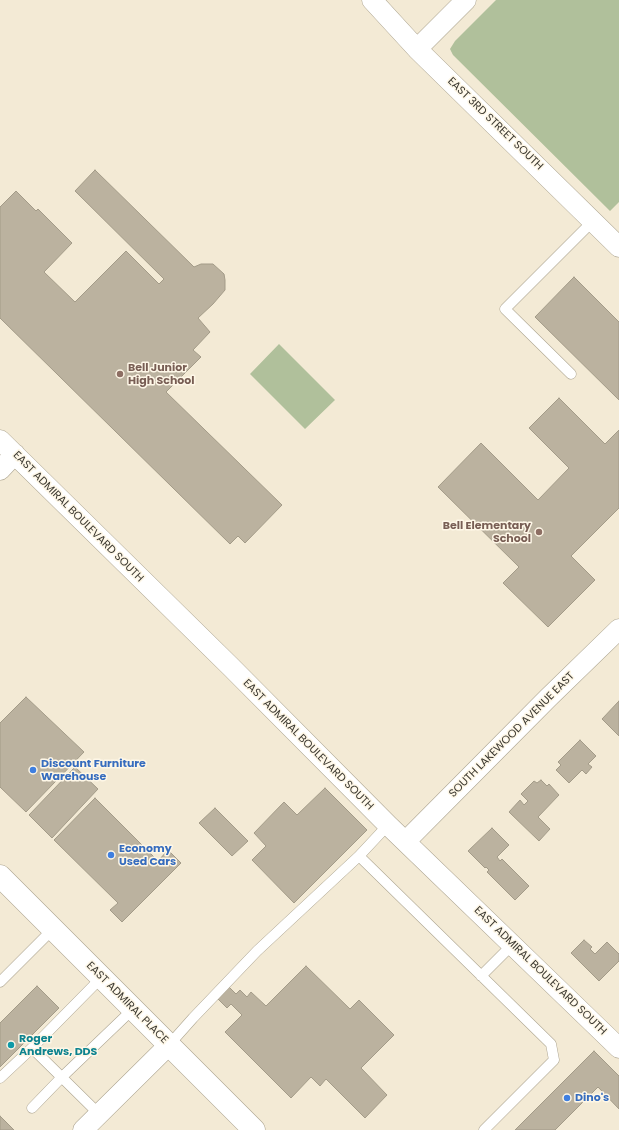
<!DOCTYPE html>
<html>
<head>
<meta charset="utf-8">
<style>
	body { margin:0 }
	canvas { display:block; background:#f3ead5 }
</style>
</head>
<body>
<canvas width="619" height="1130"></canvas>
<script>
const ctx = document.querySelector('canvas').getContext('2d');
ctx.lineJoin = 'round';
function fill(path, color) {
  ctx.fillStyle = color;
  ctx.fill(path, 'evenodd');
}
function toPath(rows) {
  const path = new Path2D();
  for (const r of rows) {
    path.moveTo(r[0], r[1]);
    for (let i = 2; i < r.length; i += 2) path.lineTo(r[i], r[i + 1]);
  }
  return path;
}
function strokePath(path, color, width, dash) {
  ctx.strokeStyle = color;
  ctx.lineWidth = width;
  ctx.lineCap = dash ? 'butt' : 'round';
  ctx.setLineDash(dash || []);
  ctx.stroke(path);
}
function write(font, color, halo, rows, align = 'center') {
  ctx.font = font + ' Poppins,sans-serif';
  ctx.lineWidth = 3;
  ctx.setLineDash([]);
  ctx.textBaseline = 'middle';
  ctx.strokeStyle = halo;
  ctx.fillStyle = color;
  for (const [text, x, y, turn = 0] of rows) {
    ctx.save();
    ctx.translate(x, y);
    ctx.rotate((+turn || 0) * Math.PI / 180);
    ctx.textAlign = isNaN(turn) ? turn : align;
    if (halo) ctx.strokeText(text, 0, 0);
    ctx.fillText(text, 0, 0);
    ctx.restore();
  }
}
fill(toPath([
	[496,0,619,0,619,202,610,211,453,55,450,49,455,41],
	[279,344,335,400,305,429,250,374]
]), '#b0c09b');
const building = toPath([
	[95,170,194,267,201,264,213,264,224,274,225,280,225,290,213,304,198,318,210,332,193,350,201,357,166,392,282,505,245,543,238,536,230,544,0,318,0,207,16,191,36,211,38,209,72,243,44,272,75,302,126,251,159,284,164,279,75,191,95,170],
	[574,277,619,322,619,400,535,317,574,277],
	[559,398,605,444,619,430,619,508,571,556,595,580,548,627,503,583,519,567,438,487,481,443,538,500,569,468,529,428,559,398],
	[26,697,84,752,26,812,0,787,0,723,26,697],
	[619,701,619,736,602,719,619,701],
	[580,740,596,756,588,764,592,767,586,774,582,770,569,783,556,770,561,765,558,762,580,740],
	[75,767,98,789,52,838,29,815,75,767],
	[541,780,547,786,549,784,559,795,538,817,550,829,539,841,509,812,520,800,524,805,528,801,521,794,534,781,537,783,541,780],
	[325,788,367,830,294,903,252,860,266,846,254,833,284,802,297,815,325,788],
	[95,798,158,861,168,850,181,863,122,922,110,910,118,903,54,840,95,798],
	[215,808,248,841,232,856,199,823,215,808],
	[492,828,509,845,497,857,500,861,502,859,529,886,515,900,487,872,489,870,486,867,485,868,468,851,492,828],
	[584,940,592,947,590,949,595,954,607,942,619,954,619,961,599,981,571,953,584,940],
	[306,966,350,1009,359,1000,394,1035,361,1068,387,1095,365,1118,326,1079,320,1086,311,1077,291,1098,225,1032,242,1015,231,1004,227,1008,218,999,229,987,236,994,240,990,247,997,251,992,266,1006,306,966],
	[37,986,59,1008,0,1067,0,1023,37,986],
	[594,1051,619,1076,619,1109,598,1087,555,1130,515,1130,594,1051],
	[0,1116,14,1130,0,1130,0,1116]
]);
fill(building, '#bbb29f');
strokePath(building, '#a39b88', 1);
const lane = toPath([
	[571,374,505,309,593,221],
	[388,825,359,856,551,1044,554,1060,484,1130],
	[481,976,512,945],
	[0,982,53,929],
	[169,1045,193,1018,257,951,359,856],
	[32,1048,99,1114],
	[0,1078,32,1048,101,978],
	[32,1108,62,1077,133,1009]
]);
const street = toPath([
	[372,0,417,49,619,247],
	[417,49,466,0],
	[0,440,231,667,388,825,619,1048],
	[0,470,15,454],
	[406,841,548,698,619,629],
	[83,1130,169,1045]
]);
const secondary = toPath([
	[0,876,254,1130]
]);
strokePath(lane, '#ada591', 11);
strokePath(street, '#ada591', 21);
strokePath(secondary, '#ada591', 23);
strokePath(lane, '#fff', 10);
strokePath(street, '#fff', 20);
strokePath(secondary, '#fff', 22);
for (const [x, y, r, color] of [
	[120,374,4,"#8d6e63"],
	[539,532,4,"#8d6e63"],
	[33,770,4,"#3f7fe0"],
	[111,855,4,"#3f7fe0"],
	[11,1045,4,"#0f9aa8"],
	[567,1098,4,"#3f7fe0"]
]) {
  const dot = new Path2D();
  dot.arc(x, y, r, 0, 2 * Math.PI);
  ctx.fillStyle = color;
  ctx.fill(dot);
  strokePath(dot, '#fef7e7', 1.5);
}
write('11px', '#3b3830', '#fef7e7', [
	["EAST 3RD STREET SOUTH",495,124,44],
	["EAST ADMIRAL BOULEVARD SOUTH",78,517,45],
	["SOUTH LAKEWOOD AVENUE EAST",512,735,-45],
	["EAST ADMIRAL BOULEVARD SOUTH",308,745,45],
	["EAST ADMIRAL BOULEVARD SOUTH",540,971,44],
	["EAST ADMIRAL PLACE",127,1003,45]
]);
write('bold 11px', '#785e54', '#fef7e7', [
	["Bell Junior",128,368],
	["High School",128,381],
	["Bell Elementary",531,526,"right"],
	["School",531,539,"right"]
], 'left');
write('bold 11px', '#366cbe', '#fef7e7', [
	["Discount Furniture",41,764],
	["Warehouse",41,777],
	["Economy",119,849],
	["Used Cars",119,862],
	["Dino's",575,1098]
], 'left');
write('bold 11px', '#0d838f', '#fef7e7', [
	["Roger",19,1039],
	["Andrews, DDS",19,1052]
], 'left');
</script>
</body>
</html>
